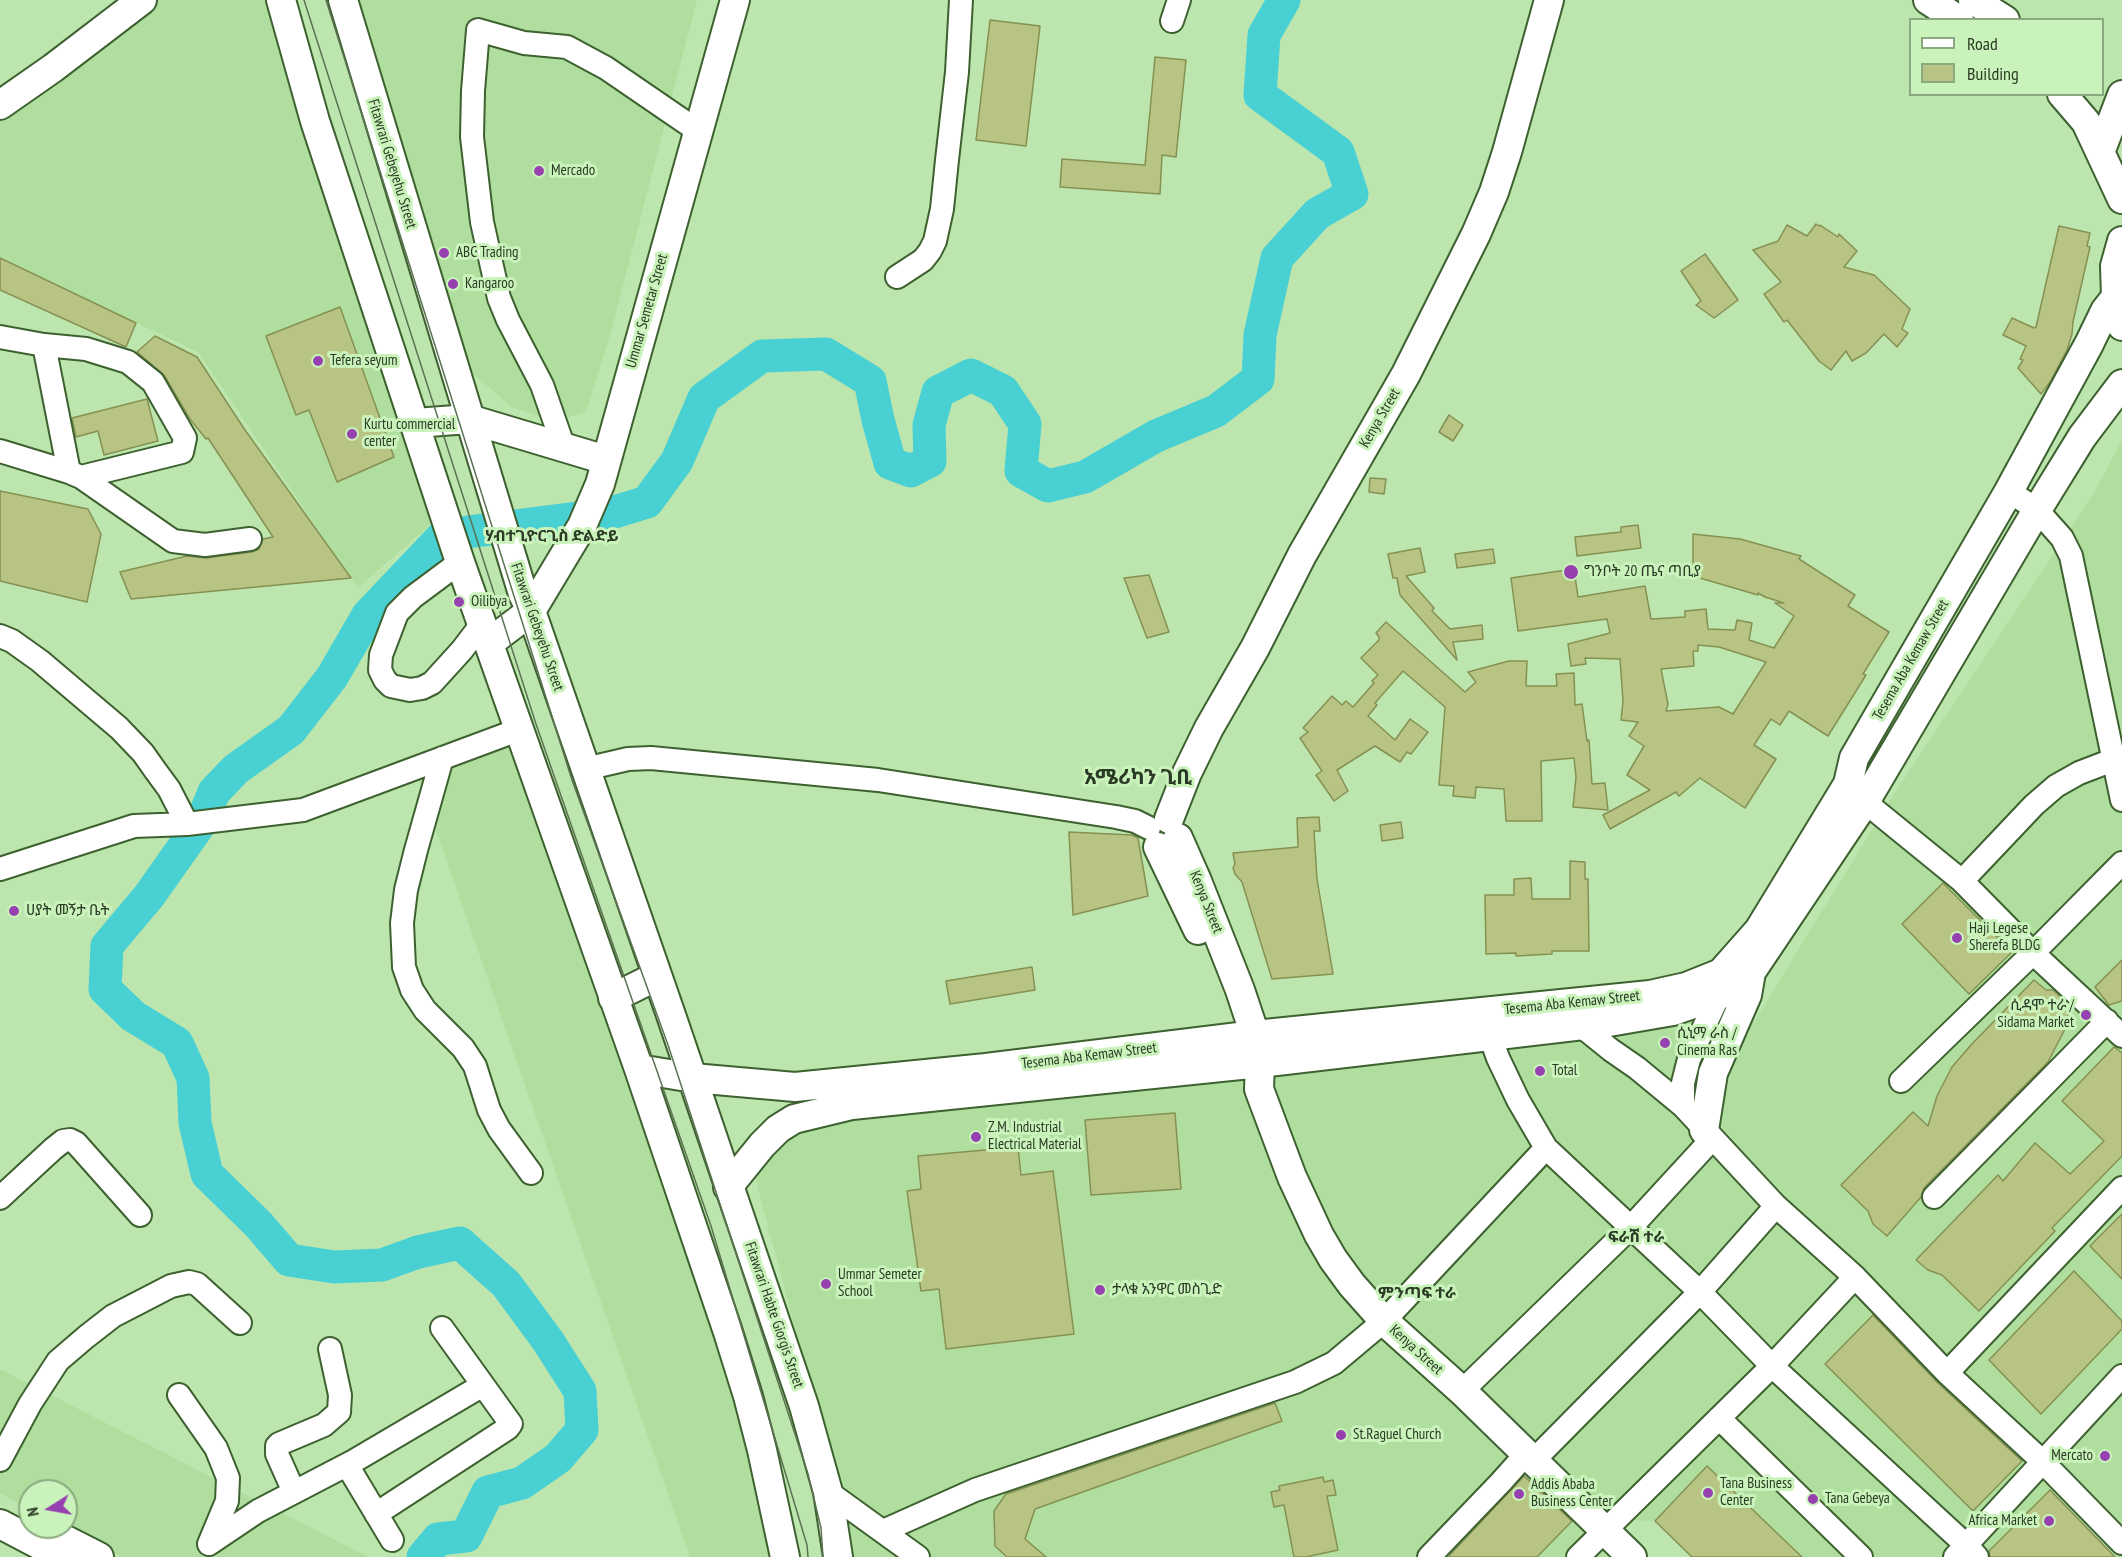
<!DOCTYPE html>
<html>
<head>
<meta charset="utf-8">
<style>
	body { margin:0 }
	#map { position:relative; width:2122px; height:1557px; overflow:hidden; background:#bde6ae; font-family:"PT Sans Narrow",sans-serif }
	canvas { display:block }
	.legend { position:absolute; left:1909px; top:18px; width:195px; height:78px; box-sizing:border-box; background:#caf3bb; border:2px solid #8aa97f; margin:0; padding:8px 10px; list-style:none; font-size:18px; color:#2a3a24 }
	.legend li { display:flex; align-items:center; gap:12px; height:30px }
	.legend b { width:30px; border:2px solid #8aa97f }
	.north { position:absolute; left:18px; top:1479px; width:60px; height:60px; box-sizing:border-box; background:#caf3bb; border:2px solid #8aa97f; border-radius:50%; rotate:259deg; font-size:16px; font-weight:700; line-height:24px; text-align:center; color:#2a3a24 }
	.north::after { content:''; display:block; margin:auto; width:21px; height:27px; background:#9641af; clip-path:polygon(50% 0,100% 100%,50% 72%,0 100%) }
</style>
</head>
<body>
<div id="map">
<canvas width="2122" height="1557"></canvas>
<ul class="legend">
<li><b style="height:8px;background:#fff"></b>Road</li>
<li><b style="height:16px;background:#b8c484"></b>Building</li>
</ul>
<div class="north">N</div>
</div>
<script>
const ctx = document.querySelector('canvas').getContext('2d');
ctx.lineJoin = 'round';
function fill(path, color) {
  ctx.fillStyle = color;
  ctx.fill(path, 'evenodd');
}
function toPath(rows) {
  const path = new Path2D();
  for (const r of rows) {
    path.moveTo(r[0], r[1]);
    for (let i = 2; i < r.length; i += 2) path.lineTo(r[i], r[i + 1]);
  }
  return path;
}
function strokePath(path, color, width, dash) {
  ctx.strokeStyle = color;
  ctx.lineWidth = width;
  ctx.lineCap = dash ? 'butt' : 'round';
  ctx.setLineDash(dash || []);
  ctx.stroke(path);
}
function write(font, color, halo, rows, align = 'center') {
  ctx.font = font + ' "PT Sans Narrow","Noto Sans Ethiopic",sans-serif';
  ctx.lineWidth = 6;
  ctx.setLineDash([]);
  ctx.textBaseline = 'middle';
  ctx.strokeStyle = halo;
  ctx.fillStyle = color;
  for (const [text, x, y, turn = 0] of rows) {
    ctx.save();
    ctx.translate(x, y);
    ctx.rotate((+turn || 0) * Math.PI / 180);
    ctx.textAlign = isNaN(turn) ? turn : align;
    if (halo) ctx.strokeText(text, 0, 0);
    ctx.fillText(text, 0, 0);
    ctx.restore();
  }
}
fill(toPath([
	[149,0,268,0,444,512,358,588,198,352,0,258,0,108],
	[358,0,697,0,611,332,586,412,553,421,512,407,468,370,382,91],
	[2122,440,2122,1557,1692,1557,1655,1521,1601,1519,1639,1557,850,1557,849,1543,775,1251,767,1227,768,1226,754,1172,795,1121,1675,1019,1754,1022,1892,797,2094,493],
	[514,736,649,1109,783,1557,690,1557,416,773],
	[0,1369,368,1557,122,1557,65,1527,66,1491,30,1491,30,1509,0,1493]
]), '#b0de9f');
strokePath(toPath([
	[423,1557,438,1539,466,1536,488,1492,522,1483,558,1458,582,1430,580,1391,548,1341,506,1284,460,1243,418,1252,382,1265,334,1267,289,1260,259,1225,207,1174,195,1123,193,1078,177,1043,133,1016,105,989,107,946,149,896,202,821,214,792,236,769,291,730,332,677,368,615,444,535,608,514,647,502,677,461,704,398,762,356,826,354,870,381,878,420,890,463,911,471,930,461,929,425,938,392,971,375,1003,391,1025,424,1021,471,1048,486,1085,477,1156,436,1216,411,1258,379,1260,335,1277,258,1317,214,1352,194,1338,152,1260,95,1264,35,1284,0]
]), '#48d0d3', 33);
const building = toPath([
	[990,20,1040,26,1026,146,976,140,990,20],
	[1155,57,1186,60,1176,157,1162,155,1160,194,1060,187,1062,159,1145,165,1155,57],
	[1816,224,1819,226,1820,225,1838,237,1839,234,1857,251,1844,267,1874,275,1910,309,1902,329,1908,333,1897,347,1884,334,1866,353,1852,361,1846,351,1831,370,1819,361,1787,320,1784,322,1764,294,1781,282,1753,250,1778,241,1787,225,1807,236,1816,224],
	[2059,226,2090,233,2087,246,2090,247,2073,322,2072,334,2067,350,2050,382,2041,394,2018,368,2023,360,2020,359,2026,346,2003,335,2012,318,2034,328,2036,327,2059,226],
	[1705,254,1738,300,1714,318,1696,305,1701,301,1681,271,1705,254],
	[0,258,136,323,126,347,0,290,0,258],
	[340,307,394,457,337,482,309,410,296,415,266,336,340,307],
	[155,336,197,357,245,430,351,578,131,599,120,572,187,556,206,558,252,552,259,549,263,539,273,537,208,438,206,439,190,419,164,375,137,352,155,336],
	[147,399,158,441,104,455,98,431,76,437,72,418,147,399],
	[1449,415,1463,425,1453,441,1439,432,1449,415],
	[1370,478,1386,479,1384,494,1369,492,1370,478],
	[0,491,88,509,101,534,87,602,0,581,0,491],
	[1638,525,1641,548,1577,556,1575,537,1621,532,1621,527,1638,525],
	[1693,534,1740,539,1801,556,1799,559,1855,595,1848,606,1889,632,1863,674,1866,675,1828,736,1789,711,1780,725,1771,719,1754,745,1776,759,1745,808,1700,778,1679,796,1676,792,1610,829,1603,815,1650,790,1627,775,1644,746,1629,736,1638,722,1621,720,1623,701,1620,659,1585,658,1586,664,1571,666,1568,644,1610,633,1607,619,1518,631,1511,578,1574,569,1578,597,1645,586,1651,619,1685,617,1685,611,1706,609,1708,629,1735,630,1737,620,1752,623,1749,640,1774,648,1794,616,1775,603,1784,603,1765,597,1758,593,1758,595,1693,576,1693,534],
	[1698,645,1719,647,1766,662,1733,714,1719,707,1666,711,1668,704,1661,669,1694,666,1693,651,1698,651,1698,645],
	[1420,548,1425,572,1406,576,1434,608,1432,611,1450,629,1482,625,1483,639,1453,642,1457,660,1400,595,1397,578,1393,578,1388,554,1420,548],
	[1493,549,1495,563,1457,568,1455,554,1493,549],
	[1149,575,1169,632,1147,638,1124,578,1149,575],
	[1386,622,1465,692,1476,682,1468,672,1509,661,1527,661,1526,686,1557,686,1556,674,1574,673,1575,705,1582,704,1587,741,1589,740,1592,784,1605,783,1608,810,1573,807,1576,777,1574,758,1541,761,1542,821,1506,821,1504,789,1476,787,1475,798,1453,796,1454,786,1439,785,1445,707,1403,671,1375,703,1377,705,1368,716,1395,740,1410,719,1428,732,1411,754,1407,752,1400,762,1375,746,1337,770,1348,791,1334,801,1316,775,1322,771,1300,738,1308,732,1303,728,1332,696,1342,705,1346,701,1353,707,1374,683,1372,681,1378,675,1361,658,1379,640,1379,637,1376,633,1386,622],
	[1319,817,1320,831,1314,831,1317,879,1333,974,1272,979,1242,882,1235,874,1233,868,1235,864,1233,853,1298,847,1297,818,1319,817],
	[1401,822,1403,838,1382,841,1380,825,1401,822],
	[1069,832,1132,835,1138,838,1148,896,1073,915,1069,832],
	[1570,861,1585,862,1585,879,1588,879,1589,951,1552,951,1552,954,1516,956,1516,953,1486,954,1485,895,1514,895,1514,879,1531,878,1532,899,1570,899,1570,861],
	[1943,883,2012,952,1969,994,1902,924,1943,883],
	[2122,960,2122,1001,2109,1005,2095,987,2122,960],
	[1032,967,1035,990,950,1004,946,981,1032,967],
	[2034,980,2046,990,2053,990,2069,1005,2067,1025,2048,1062,1924,1188,1921,1197,1887,1236,1873,1224,1868,1211,1841,1185,1913,1112,1928,1126,1937,1096,1952,1067,1971,1045,2034,980],
	[2114,1047,2122,1053,2122,1156,2052,1228,2055,1231,1979,1311,1942,1275,1928,1270,1916,1260,1998,1175,2003,1181,2035,1143,2070,1174,2104,1141,2062,1101,2114,1047],
	[1175,1113,1181,1189,1091,1195,1085,1120,1175,1113],
	[1018,1147,1021,1175,1053,1171,1074,1334,946,1349,939,1289,921,1291,907,1191,921,1189,918,1156,1018,1147],
	[2122,1214,2122,1279,2090,1246,2122,1214],
	[2074,1271,2122,1321,2122,1329,2041,1414,1989,1360,2074,1271],
	[1873,1315,1938,1383,2022,1461,1973,1511,1825,1364,1873,1315],
	[1275,1403,1282,1421,1035,1509,1025,1539,1046,1557,1007,1557,995,1546,994,1511,1006,1494,1275,1403],
	[1707,1466,1802,1557,1692,1557,1655,1521,1707,1466],
	[1524,1476,1572,1521,1537,1557,1448,1557,1524,1476],
	[1323,1477,1324,1482,1333,1480,1336,1495,1327,1496,1338,1550,1306,1557,1294,1557,1284,1505,1274,1507,1271,1492,1280,1490,1279,1486,1323,1477],
	[2050,1490,2115,1557,1990,1557,1989,1551,2050,1490]
]);
fill(building, '#b8c484');
strokePath(building, '#859152', 1.5);
const minor = toPath([
	[1172,21,1179,0],
	[897,277,923,260,930,251,935,241,942,209,947,160,957,72,961,0],
	[0,337,44,345,86,349,128,362,153,382,185,438,182,452,81,477],
	[44,345,69,472],
	[564,448,542,385,508,320,499,298,482,222,472,137,473,91,478,30,524,43,567,47,606,68,698,131],
	[0,451,69,472,81,477,173,541,205,545,250,539],
	[2009,491,2037,510,2062,538,2071,556,2122,800],
	[460,562,413,597,397,613,381,655,380,670,385,680,391,686,410,690,422,688,432,683,462,650,481,625],
	[0,636,12,641,40,661,119,728,143,753,155,770,169,789,187,824],
	[442,758,416,850,406,890,402,923,404,967,412,990,425,1010,463,1048,475,1066,489,1110,499,1129,531,1173],
	[585,769,628,759,651,758,878,780,1116,817,1135,821,1149,828],
	[1854,790,1865,802,1962,881,2033,953,2122,1036],
	[0,869,134,826,187,824,303,810,518,730],
	[1962,881,2034,805,2056,786,2079,773,2113,760],
	[1488,1019,1490,1036,1498,1058,1518,1100,1546,1148,1700,1292,1772,1366,1967,1546,1977,1557],
	[1580,1025,1611,1050,1637,1068,1683,1106,1776,1206,1855,1277,1947,1373,2042,1461,2122,1543],
	[1901,1081,2033,953,2122,863],
	[1683,1106,1683,1083,1689,1059,1718,997],
	[1934,1197,2107,1021],
	[0,1198,53,1149,63,1141,70,1140,76,1143,140,1215],
	[1947,1373,2122,1188],
	[1462,1391,1632,1226,1712,1139],
	[179,1395,216,1448,228,1478,227,1501,209,1544],
	[1719,1418,1861,1557],
	[0,1460,30,1404,58,1361,86,1337,113,1316,171,1286,189,1282,197,1284,240,1323],
	[1533,1461,1700,1292,1776,1206],
	[347,1465,392,1540],
	[294,1492,277,1454,277,1446,279,1444,324,1425,339,1412,340,1395,330,1349],
	[828,1492,918,1557],
	[376,1514,508,1428,511,1424,442,1328],
	[883,1531,975,1490,1295,1382,1334,1363,1384,1321,1546,1148],
	[209,1544,258,1511,354,1461,483,1385],
	[1429,1557,1501,1482,1526,1454],
	[1578,1557,1772,1366,1855,1277],
	[1955,1557,2122,1376]
]);
const major = toPath([
	[281,0,315,121,460,562,639,1069,728,1332,748,1396,762,1450,785,1557],
	[343,0,523,594,531,611,672,1018,804,1406,828,1492,838,1557],
	[1928,0,1959,20],
	[1973,0,2005,20],
	[2062,94,2086,122,2122,199],
	[0,105,53,68,142,0],
	[2101,150,2122,95],
	[2122,241,2115,266,2116,297,2122,326],
	[415,423,469,419,606,460],
	[489,643,531,611,582,526,600,484,735,0],
	[1169,819,1187,773,1209,728,1255,648,1302,555,1406,374,1476,234,1494,192,1507,152,1549,0],
	[1178,838,1197,881,1240,990,1255,1035,1260,1063,1259,1089,1292,1177,1319,1235,1333,1259,1352,1285,1384,1321,1462,1391,1632,1557],
	[1158,847,1198,930],
	[613,998,657,976],
	[639,1069,693,1078,795,1087,986,1068,1255,1035,1650,995,1686,987,1721,973,1759,930,1848,784,1854,758,2009,491,2089,344,2105,311,2116,297],
	[1704,1130,1713,1073,1747,995,1751,972],
	[728,1187,762,1145,778,1129,794,1119,852,1105,1260,1063,1609,1022,1673,1011,1730,991,1751,972,1865,802,2037,510,2082,437,2122,384],
	[0,1524,63,1557],
	[48,1531,99,1557]
]);
strokePath(minor, '#3d612f', 26);
strokePath(major, '#3d612f', 32);
strokePath(minor, '#fff', 22);
strokePath(major, '#fff', 28);
strokePath(toPath([
	[304,0,536,724,711,1226,807,1545,808,1557],
	[326,0,572,780,668,1045,808,1474,821,1528,823,1557]
]), '#5a7251', 1.5);
for (const [x, y, r, color] of [
	[539,171,6,"#9641af"],
	[444,253,6,"#9641af"],
	[453,284,6,"#9641af"],
	[318,361,6,"#9641af"],
	[352,434,6,"#9641af"],
	[1571,572,8,"#9641af"],
	[459,602,6,"#9641af"],
	[14,911,6,"#9641af"],
	[1957,938,6,"#9641af"],
	[2086,1015,6,"#9641af"],
	[1665,1043,6,"#9641af"],
	[1540,1071,6,"#9641af"],
	[976,1137,6,"#9641af"],
	[826,1284,6,"#9641af"],
	[1100,1290,6,"#9641af"],
	[1341,1435,6,"#9641af"],
	[2105,1456,6,"#9641af"],
	[1708,1493,6,"#9641af"],
	[1519,1494,6,"#9641af"],
	[1813,1499,6,"#9641af"],
	[2049,1521,6,"#9641af"]
]) {
  const dot = new Path2D();
  dot.arc(x, y, r, 0, 2 * Math.PI);
  ctx.fillStyle = color;
  ctx.fill(dot);
  strokePath(dot, '#caf3bb', 2);
}
write('15px', '#2a3a24', '#caf3bb', [
	["Fitawrari Gebeyehu Street",392,164,73],
	["Ummar Semetar Street",647,311,-74],
	["Kenya Street",1380,418,-60],
	["Fitawrari Gebeyehu Street",537,627,71],
	["Tesema Aba Kemaw Street",1911,660,-60],
	["Kenya Street",1206,902,68],
	["Tesema Aba Kemaw Street",1572,1003,-6],
	["Tesema Aba Kemaw Street",1089,1056,-7],
	["Fitawrari Habte Giorgis Street",774,1315,71],
	["Kenya Street",1416,1350,42]
]);
write('15px', '#2a3a24', '#caf3bb', [
	["Mercado",551,171],
	["ABC Trading",456,253],
	["Kangaroo",465,284],
	["Tefera seyum",330,361],
	["Kurtu commercial",364,425],
	["center",364,442],
	["ግንቦት 20 ጤና ጣቢያ",1584,572],
	["Oilibya",471,602],
	["ሀያት መኝታ ቤት",26,911],
	["Haji Legese",1969,929],
	["Sherefa BLDG",1969,946],
	["ሲዳሞ ተራ /",2074,1006,"right"],
	["Sidama Market",2074,1023,"right"],
	["ሲኒማ ራስ /",1677,1034],
	["Cinema Ras",1677,1051],
	["Total",1552,1071],
	["Z.M. Industrial",988,1128],
	["Electrical Material",988,1145],
	["Ummar Semeter",838,1275],
	["School",838,1292],
	["ታላቁ አንዋር መስጊድ",1112,1290],
	["St.Raguel Church",1353,1435],
	["Mercato",2093,1456,"right"],
	["Tana Business",1720,1484],
	["Center",1720,1501],
	["Addis Ababa",1531,1485],
	["Business Center",1531,1502],
	["Tana Gebeya",1825,1499],
	["Africa Market",2037,1521,"right"]
], 'left');
write('bold 16px', '#2a3a24', '#caf3bb', [
	["ሃብተጊዮርጊስ ድልድይ",552,536],
	["ፍራሽ ተራ",1636,1237],
	["ምንጣፍ ተራ",1417,1293]
]);
write('bold 21px', '#2a3a24', '#caf3bb', [
	["አሜሪካን ጊቢ",1138,778]
]);
</script>
</body>
</html>
